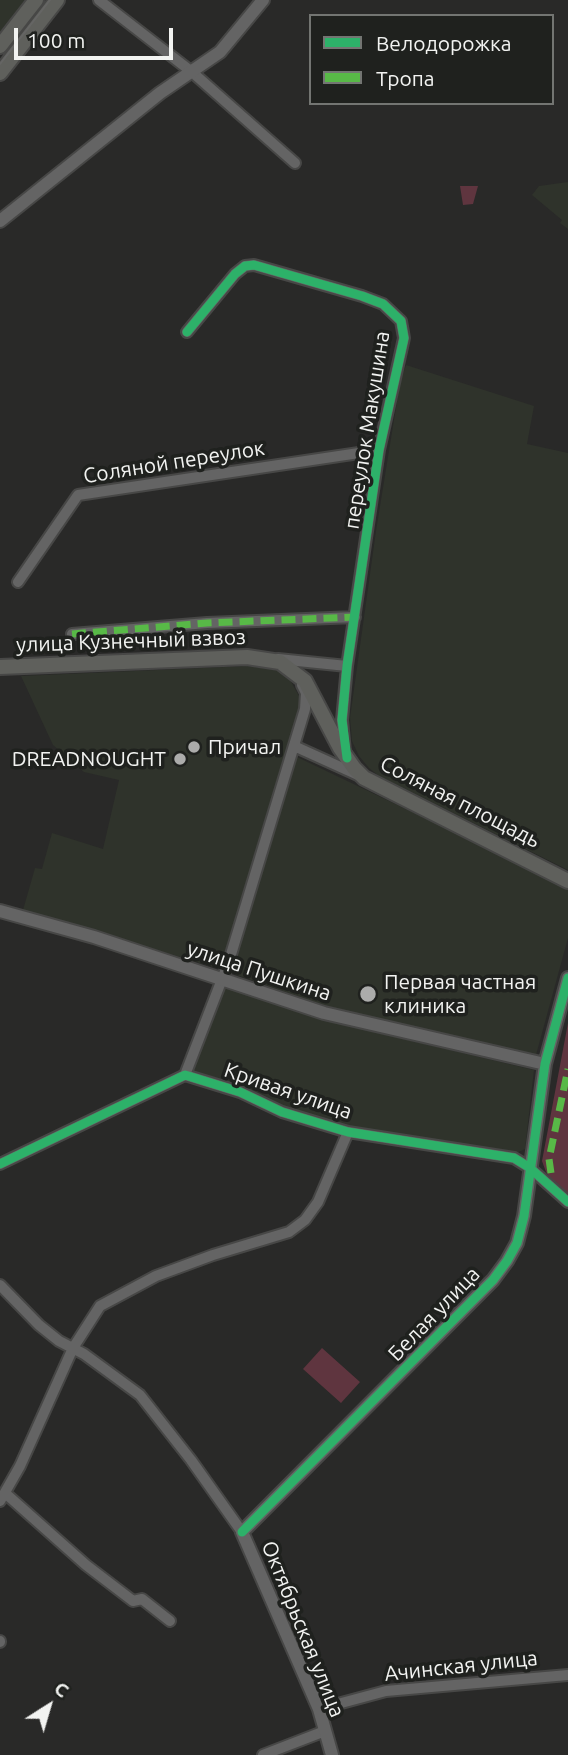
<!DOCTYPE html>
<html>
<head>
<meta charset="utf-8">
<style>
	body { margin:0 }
	#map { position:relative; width:568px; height:1755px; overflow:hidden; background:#292928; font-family:Ubuntu,sans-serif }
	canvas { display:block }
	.legend { position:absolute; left:309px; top:14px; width:245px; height:91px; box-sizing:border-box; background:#1f211e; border:2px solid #737572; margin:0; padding:9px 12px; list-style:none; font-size:21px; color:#f2f3f1 }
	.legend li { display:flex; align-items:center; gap:14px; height:35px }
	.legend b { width:35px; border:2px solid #737572 }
	.north { position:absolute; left:14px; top:1671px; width:70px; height:70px; -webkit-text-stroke:5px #1f211e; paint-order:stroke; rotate:37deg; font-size:19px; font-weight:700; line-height:28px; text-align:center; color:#f2f3f1 }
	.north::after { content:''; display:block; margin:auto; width:24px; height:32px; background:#f2f3f1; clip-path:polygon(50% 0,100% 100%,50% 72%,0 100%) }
	.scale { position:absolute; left:14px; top:28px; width:159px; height:32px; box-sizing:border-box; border:4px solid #f2f3f1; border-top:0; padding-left:9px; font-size:21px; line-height:24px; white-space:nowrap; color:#f2f3f1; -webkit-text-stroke:5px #1f211e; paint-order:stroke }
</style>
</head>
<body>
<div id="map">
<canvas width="568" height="1755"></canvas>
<ul class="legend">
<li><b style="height:9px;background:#2db169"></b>Велодорожка</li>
<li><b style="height:9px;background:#58b947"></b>Тропа</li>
</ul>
<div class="north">С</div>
<div class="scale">100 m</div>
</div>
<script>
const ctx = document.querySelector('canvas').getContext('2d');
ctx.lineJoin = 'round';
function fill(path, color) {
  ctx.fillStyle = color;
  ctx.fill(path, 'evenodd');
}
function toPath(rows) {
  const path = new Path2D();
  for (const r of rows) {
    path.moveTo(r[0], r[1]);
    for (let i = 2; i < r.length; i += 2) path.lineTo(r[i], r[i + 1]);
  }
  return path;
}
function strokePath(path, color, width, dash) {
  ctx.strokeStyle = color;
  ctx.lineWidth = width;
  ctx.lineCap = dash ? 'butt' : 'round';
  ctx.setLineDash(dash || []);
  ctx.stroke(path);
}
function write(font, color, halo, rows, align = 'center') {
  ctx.font = font + ' Ubuntu,sans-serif';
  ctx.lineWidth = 7;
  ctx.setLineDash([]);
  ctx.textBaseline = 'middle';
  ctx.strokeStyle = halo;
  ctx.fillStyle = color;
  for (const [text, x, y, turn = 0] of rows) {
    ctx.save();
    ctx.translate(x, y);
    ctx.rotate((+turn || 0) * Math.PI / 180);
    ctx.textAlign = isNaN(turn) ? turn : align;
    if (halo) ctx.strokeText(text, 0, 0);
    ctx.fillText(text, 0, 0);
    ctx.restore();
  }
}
fill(toPath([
	[0,0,30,0,0,38],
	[568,182,568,229,560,223,562,220,532,195,539,186],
	[406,365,534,406,527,444,568,453,568,870,379,776,369,768,359,756,352,741,350,718,376,531,400,383],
	[248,666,277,670,289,678,299,696,299,707,220,969,23,910,35,868,42,869,52,833,103,849,119,780,84,772,53,745,21,676],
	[297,757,500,854,568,889,568,938,536,1055,326,1006,231,973],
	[222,986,324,1020,534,1070,525,1149,516,1153,349,1128,284,1109,242,1087,193,1070]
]), '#2f332b');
fill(toPath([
	[460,186,478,186,473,204,463,205],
	[568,1023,568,1195,555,1184,546,1172,542,1161],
	[322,1348,360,1382,341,1403,303,1369]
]), '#5f353f');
const minor = toPath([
	[99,0,192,72,295,163],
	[187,332,235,274,245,266,254,265,362,296,383,304,401,321,404,338,379,450,347,666,342,720,345,752],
	[18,582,78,495,379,450],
	[72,634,207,623,355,617],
	[278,659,347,666],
	[294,746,358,775],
	[185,1075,229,961,305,709,306,693,302,685],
	[0,1164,185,1075,240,1092,282,1112,348,1132,514,1158,530,1168,568,1202],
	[0,1285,39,1325,59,1341,84,1354,140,1395,191,1460,242,1532],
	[5,1493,86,1565,133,1601,142,1599,170,1621],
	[0,1501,20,1466,73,1348,100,1306,156,1276,213,1255,289,1232,305,1220,318,1202,348,1132],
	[0,1641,0,1642],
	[319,1709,386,1691,568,1675],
	[263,1755,325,1731]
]);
const tertiary = toPath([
	[0,221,160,93,220,52,263,0],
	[0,911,94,937,324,1013,545,1064],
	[332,1755,319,1709,242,1532,493,1280,507,1261,517,1243,524,1216,545,1064,568,978]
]);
const secondary = toPath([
	[0,46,36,0],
	[0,73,57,0],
	[0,667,247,657,280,662,305,681,340,748,354,768,364,778,568,881]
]);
strokePath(minor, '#474746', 14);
strokePath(tertiary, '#474746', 16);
strokePath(secondary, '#474746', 18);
strokePath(minor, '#646464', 10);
strokePath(tertiary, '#646464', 12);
strokePath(secondary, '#5f605c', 14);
strokePath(toPath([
	[0,64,50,0]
]), '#656564', 2);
strokePath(toPath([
	[72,634,207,623,355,617],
	[551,1173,549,1159,568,1069]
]), '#58b947', 7, [14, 7]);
strokePath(toPath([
	[187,332,235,274,245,266,254,265,362,296,383,304,401,321,404,338,379,450,347,666,342,720,347,758],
	[0,1164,185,1075,240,1092,282,1112,348,1132,514,1158,530,1168,568,1202],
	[242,1532,493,1280,507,1261,517,1243,524,1216,545,1064,568,978]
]), '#2db169', 9);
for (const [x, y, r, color] of [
	[194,747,7,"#acacab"],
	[180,759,7,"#acacab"],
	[368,994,9,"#acacab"]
]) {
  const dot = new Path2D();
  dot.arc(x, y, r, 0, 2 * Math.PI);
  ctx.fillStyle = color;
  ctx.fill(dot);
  strokePath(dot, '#1f211e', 2.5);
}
write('21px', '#f2f3f1', '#1f211e', [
	["переулок Макушина",367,430,-81],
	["Соляной переулок",174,462,-9],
	["улица Кузнечный взвоз",131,641,-2],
	["Соляная площадь",460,802,27],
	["улица Пушкина",259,971,18],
	["Кривая улица",288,1091,19],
	["Белая улица",434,1314,-46],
	["Октябрьская улица",303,1629,68],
	["Ачинская улица",461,1666,-6]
]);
write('21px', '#f2f3f1', '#1f211e', [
	["Причал",208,747],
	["DREADNOUGHT",166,759,"right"],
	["Первая частная",384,982],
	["клиника",384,1006]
], 'left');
</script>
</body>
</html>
